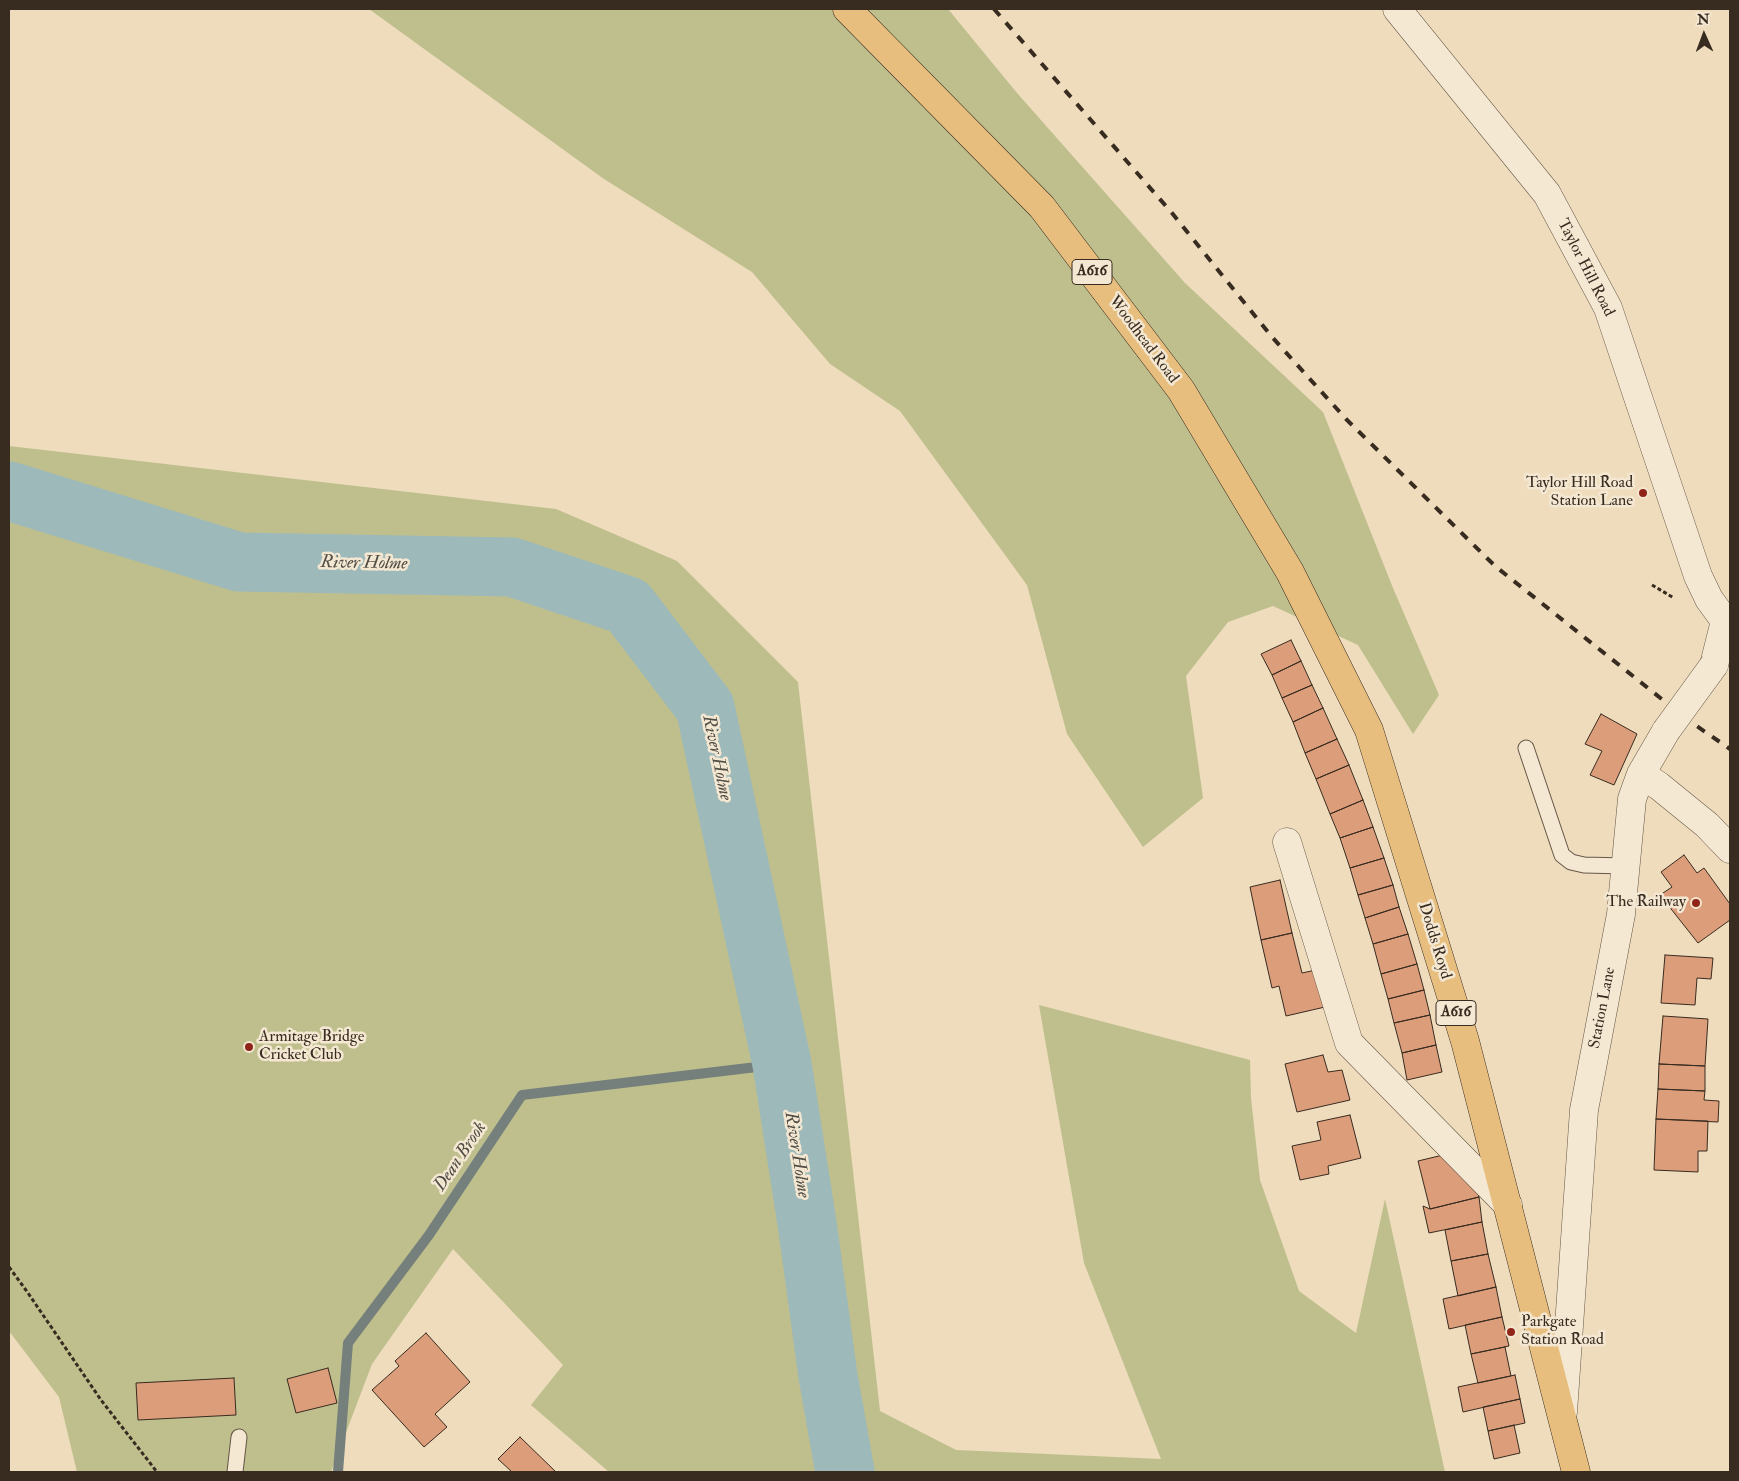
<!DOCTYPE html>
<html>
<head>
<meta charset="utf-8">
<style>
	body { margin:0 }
	#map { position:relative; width:1739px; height:1481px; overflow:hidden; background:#eedcbc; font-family:"IM FELL Double Pica",serif }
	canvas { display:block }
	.frame { position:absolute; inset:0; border:10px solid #382b20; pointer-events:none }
	.north { position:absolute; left:1679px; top:10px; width:50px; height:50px; -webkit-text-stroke:4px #f4e8d3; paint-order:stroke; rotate:358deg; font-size:14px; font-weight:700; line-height:20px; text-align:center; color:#382b20 }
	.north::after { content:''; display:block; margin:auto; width:18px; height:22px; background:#382b20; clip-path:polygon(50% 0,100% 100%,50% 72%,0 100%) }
</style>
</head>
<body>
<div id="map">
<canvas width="1739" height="1481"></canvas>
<div class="frame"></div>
<div class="north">N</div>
</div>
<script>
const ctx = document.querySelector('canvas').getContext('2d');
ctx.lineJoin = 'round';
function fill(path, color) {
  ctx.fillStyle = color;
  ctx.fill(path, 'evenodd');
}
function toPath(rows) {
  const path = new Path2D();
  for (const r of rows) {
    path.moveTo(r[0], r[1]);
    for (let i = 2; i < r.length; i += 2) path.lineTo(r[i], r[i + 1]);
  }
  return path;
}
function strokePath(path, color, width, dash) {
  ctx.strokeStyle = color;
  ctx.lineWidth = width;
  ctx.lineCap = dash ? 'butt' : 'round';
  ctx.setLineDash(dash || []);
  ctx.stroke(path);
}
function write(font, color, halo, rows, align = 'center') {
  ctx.font = font + ' "IM FELL Double Pica",serif';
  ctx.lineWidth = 5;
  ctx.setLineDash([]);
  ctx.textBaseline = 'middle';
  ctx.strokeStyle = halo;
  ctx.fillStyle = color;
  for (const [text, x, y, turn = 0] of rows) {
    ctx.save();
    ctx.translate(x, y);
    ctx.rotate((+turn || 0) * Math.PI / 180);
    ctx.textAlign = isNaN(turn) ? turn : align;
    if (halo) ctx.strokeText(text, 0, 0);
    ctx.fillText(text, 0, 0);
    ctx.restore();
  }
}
fill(toPath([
	[369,9,948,9,1017,93,1185,283,1323,412,1393,588,1439,695,1413,734,1358,645,1273,606,1228,622,1186,676,1203,798,1143,847,1067,734,1027,585,900,411,830,364,752,272,604,179],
	[9,446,556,509,677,561,798,682,880,1411,956,1450,1161,1459,1084,1263,1039,1005,1250,1060,1251,1098,1260,1180,1299,1291,1356,1333,1385,1199,1445,1472,609,1472,531,1405,563,1365,453,1249,372,1364,331,1472,77,1472,59,1397,9,1331]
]), '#bebf8d');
strokePath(toPath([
	[338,1472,348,1343,429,1235,522,1095,782,1064]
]), '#75807c', 10);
strokePath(toPath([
	[9,491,239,562,512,567,628,606,705,707,782,1064,807,1223,828,1376,845,1472]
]), '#9db9ba', 59);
const building = toPath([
	[1291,640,1301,661,1272,675,1261,654,1291,640],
	[1301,661,1312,685,1282,698,1272,675,1301,661],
	[1312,685,1323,708,1293,722,1282,698,1312,685],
	[1323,708,1337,739,1305,753,1293,722,1323,708],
	[1601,714,1637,734,1614,785,1590,775,1602,751,1585,744,1601,714],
	[1337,739,1349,765,1316,779,1305,753,1337,739],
	[1349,765,1363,800,1330,814,1316,779,1349,765],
	[1363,800,1373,827,1340,838,1330,814,1363,800],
	[1373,827,1384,858,1350,868,1340,838,1373,827],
	[1684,855,1697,873,1704,868,1730,904,1730,920,1698,943,1660,895,1672,887,1661,872,1684,855],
	[1384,858,1393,885,1358,895,1350,868,1384,858],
	[1280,880,1292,933,1261,940,1250,887,1280,880],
	[1393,885,1399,907,1365,918,1358,895,1393,885],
	[1399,907,1408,934,1373,944,1365,918,1399,907],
	[1292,933,1302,973,1316,970,1325,1007,1286,1016,1279,986,1272,988,1261,940,1292,933],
	[1408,934,1417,964,1381,974,1373,944,1408,934],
	[1665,955,1713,958,1711,979,1697,978,1695,1005,1661,1003,1665,955],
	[1417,964,1424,990,1388,999,1381,974,1417,964],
	[1424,990,1430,1015,1394,1023,1388,999,1424,990],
	[1430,1015,1436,1045,1402,1053,1394,1023,1430,1015],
	[1663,1016,1708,1019,1705,1066,1659,1064,1663,1016],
	[1436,1045,1442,1072,1407,1080,1402,1053,1436,1045],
	[1323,1055,1328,1072,1342,1070,1350,1100,1297,1112,1285,1064,1323,1055],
	[1659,1064,1705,1066,1705,1091,1658,1089,1659,1064],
	[1658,1089,1705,1091,1704,1100,1719,1101,1718,1122,1656,1119,1658,1089],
	[1350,1115,1361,1158,1328,1166,1329,1174,1300,1180,1292,1146,1321,1140,1317,1122,1350,1115],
	[1656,1119,1708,1121,1707,1151,1698,1151,1698,1172,1654,1170,1656,1119],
	[1443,1155,1476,1187,1479,1197,1430,1209,1418,1161,1443,1155],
	[1479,1197,1482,1222,1429,1233,1423,1206,1430,1209,1479,1197],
	[1482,1222,1488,1254,1451,1261,1445,1230,1482,1222],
	[1488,1254,1496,1287,1458,1296,1451,1261,1488,1254],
	[1496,1287,1502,1317,1449,1329,1443,1299,1496,1287],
	[1502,1317,1509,1346,1471,1354,1465,1325,1502,1317],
	[426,1333,470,1382,435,1414,447,1427,424,1447,372,1390,399,1366,395,1361,426,1333],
	[1505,1347,1511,1376,1478,1383,1471,1354,1505,1347],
	[328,1368,337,1403,296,1413,287,1379,328,1368],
	[1515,1375,1520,1399,1463,1412,1458,1387,1515,1375],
	[234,1378,236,1415,138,1420,136,1383,234,1378],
	[1520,1399,1525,1423,1488,1431,1483,1407,1520,1399],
	[1514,1425,1520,1453,1494,1459,1488,1431,1514,1425],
	[520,1437,556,1472,512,1472,498,1459,520,1437]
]);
fill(building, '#dc9d7a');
strokePath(building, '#382b20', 1);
const service = toPath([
	[1526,748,1562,855,1571,862,1584,865,1626,866],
	[235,1472,239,1437]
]);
const minor = toPath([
	[1397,9,1547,194,1608,308,1698,576,1709,599,1725,621,1730,624],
	[1714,665,1725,621],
	[1641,774,1659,786,1707,825,1730,849],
	[1287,842,1349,1043,1508,1205],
	[1563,1412,1584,1110,1621,914,1632,799,1641,774,1666,731]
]);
const primary = toPath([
	[847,9,1042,207,1181,390,1290,572,1369,730,1465,1041,1576,1472]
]);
strokePath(service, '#665747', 17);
strokePath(minor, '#665747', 29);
strokePath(primary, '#382b20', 29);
strokePath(toPath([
	[1652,585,1674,598],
	[9,1267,28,1293,101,1400,157,1472]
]), '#382b20', 3, [4, 2.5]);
strokePath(service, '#f4e8d3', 15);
strokePath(minor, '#f4e8d3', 28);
strokePath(primary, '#e7be7e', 28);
strokePath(toPath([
	[994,9,1172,213,1272,337,1346,419,1495,566,1688,720,1730,749]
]), '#382b20', 4, [9, 9]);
const minorBridge = toPath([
	[1666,731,1714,665]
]);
strokePath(minorBridge, '#665747', 29, []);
strokePath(minorBridge, '#f4e8d3', 28);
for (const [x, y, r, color] of [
	[1643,493,5,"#8f2418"],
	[1696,903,5,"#8f2418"],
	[249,1047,5,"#8f2418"],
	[1511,1332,5,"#8f2418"]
]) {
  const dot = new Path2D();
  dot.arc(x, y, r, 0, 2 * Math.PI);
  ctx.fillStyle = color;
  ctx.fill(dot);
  strokePath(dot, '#f4e8d3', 2);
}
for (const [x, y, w] of [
	[1092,272,40],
	[1456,1013,40]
]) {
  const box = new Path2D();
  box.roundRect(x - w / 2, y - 12.5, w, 25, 4);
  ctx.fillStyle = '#f4e8d3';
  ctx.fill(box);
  strokePath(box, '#382b20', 1);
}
write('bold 15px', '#382b20', null, [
	["A616",1092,272],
	["A616",1456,1013]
]);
write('16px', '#382b20', '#f4e8d3', [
	["Taylor Hill Road",1585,268,63],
	["Woodhead Road",1143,340,53],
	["Dodds Royd",1434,941,73],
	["Station Lane",1603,1008,-79]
]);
write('16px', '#382b20', '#f4e8d3', [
	["Taylor Hill Road",1633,484],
	["Station Lane",1633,502],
	["The Railway",1686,903],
	["Armitage Bridge",259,1038,"left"],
	["Cricket Club",259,1056,"left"],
	["Parkgate",1521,1323,"left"],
	["Station Road",1521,1341,"left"]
], 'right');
write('italic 18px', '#514e46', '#f4e8d3', [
	["River Holme",364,564,1],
	["River Holme",716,758,78],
	["River Holme",796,1155,81],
	["Dean Brook",461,1157,-56]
]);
</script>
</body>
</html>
